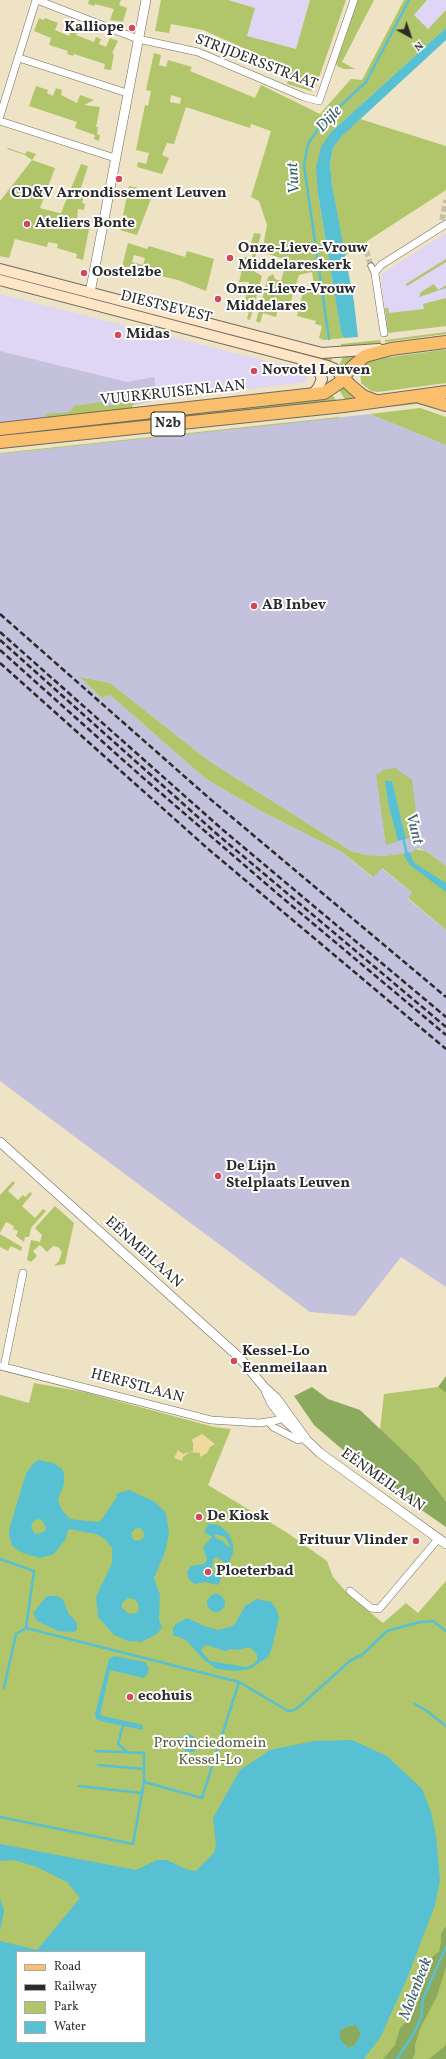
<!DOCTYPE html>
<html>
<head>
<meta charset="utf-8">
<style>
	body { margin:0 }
	#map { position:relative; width:446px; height:2059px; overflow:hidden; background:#efe3c5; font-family:Vollkorn,serif }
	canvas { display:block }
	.legend { position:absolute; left:16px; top:1951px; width:130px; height:92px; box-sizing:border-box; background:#fff; border:1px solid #aaa; margin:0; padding:5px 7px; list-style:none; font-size:12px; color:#2b2b2b }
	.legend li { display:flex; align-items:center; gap:8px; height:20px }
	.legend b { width:20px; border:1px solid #aaa }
	.north { position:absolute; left:390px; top:16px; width:40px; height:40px; -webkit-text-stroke:3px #fff; paint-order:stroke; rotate:140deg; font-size:11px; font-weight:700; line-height:16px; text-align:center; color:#2b2b2b }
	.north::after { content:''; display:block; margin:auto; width:14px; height:18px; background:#2b2b2b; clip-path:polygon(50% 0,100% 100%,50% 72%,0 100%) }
</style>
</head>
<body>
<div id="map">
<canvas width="446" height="2059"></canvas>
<ul class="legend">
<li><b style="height:5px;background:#f9bf6d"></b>Road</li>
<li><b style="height:5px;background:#2b2b2b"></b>Railway</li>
<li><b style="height:11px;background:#b1c56a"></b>Park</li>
<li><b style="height:11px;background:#57c0d3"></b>Water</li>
</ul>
<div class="north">N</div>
</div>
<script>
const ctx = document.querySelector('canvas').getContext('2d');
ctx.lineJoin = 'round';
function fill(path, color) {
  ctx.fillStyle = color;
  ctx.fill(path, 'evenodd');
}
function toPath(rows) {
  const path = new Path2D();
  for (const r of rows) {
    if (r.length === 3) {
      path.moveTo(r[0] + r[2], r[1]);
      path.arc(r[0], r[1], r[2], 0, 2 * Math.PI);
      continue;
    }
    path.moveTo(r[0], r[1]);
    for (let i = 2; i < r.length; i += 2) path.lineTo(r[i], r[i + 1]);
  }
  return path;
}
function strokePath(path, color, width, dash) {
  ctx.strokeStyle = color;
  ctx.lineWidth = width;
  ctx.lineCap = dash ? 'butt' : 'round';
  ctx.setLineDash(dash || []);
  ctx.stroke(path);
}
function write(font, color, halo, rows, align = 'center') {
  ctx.font = font + ' Vollkorn,serif';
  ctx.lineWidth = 4;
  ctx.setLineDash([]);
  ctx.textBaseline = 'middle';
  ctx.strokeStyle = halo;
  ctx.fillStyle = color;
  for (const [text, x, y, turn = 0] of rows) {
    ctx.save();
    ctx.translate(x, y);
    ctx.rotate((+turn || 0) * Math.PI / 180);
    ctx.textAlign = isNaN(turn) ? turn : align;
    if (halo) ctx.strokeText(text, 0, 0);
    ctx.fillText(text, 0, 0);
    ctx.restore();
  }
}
fill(toPath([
	[228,0,310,0,296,49,247,36,255,8],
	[427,0,446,0,446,10,428,29,414,15],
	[446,233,446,326,388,333,381,280,383,273],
	[0,294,306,371,307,382,158,400,154,377,127,382,0,351]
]), '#dfd5f5');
fill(toPath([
	[0,351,127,382,154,377,158,400,90,414,0,424],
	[370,414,446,445,446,866,426,851,418,848,414,852,384,856,367,855,351,851,209,761,110,683,81,677,102,698,110,695,206,779,261,811,342,852,372,877,381,868,412,892,408,899,446,930,446,1287,401,1257,355,1316,310,1312,0,1081,0,454]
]), '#c3c1db');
fill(toPath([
	[89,0,121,0,119,5,127,8,123,22,110,20,114,9,95,4,94,6,88,4],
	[161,0,228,0,255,8,247,36,296,49,310,0,346,0,316,86,311,91,287,84,291,69,203,30,171,24,169,33,155,31],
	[357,0,374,0,342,62,355,69,344,69,337,66,336,63],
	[404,0,427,0,414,15,428,29,446,10,446,28,332,131,318,194,341,331,344,338,324,340,319,338,322,326,315,324,316,321,297,316,303,292,315,290,312,272,299,275,290,304,280,301,276,317,263,313,260,323,256,321,268,277,273,274,275,279,281,281,287,260,262,252,267,225,259,201,251,197,271,131,251,124,250,128,186,107,174,144,167,143,162,155,169,158,162,174,137,167,138,162,146,164,149,153,136,150,145,105,148,106,151,91,146,90,154,53,161,55,159,65,166,67,168,60,192,67,190,71,255,98,261,85,320,114,351,79,362,80],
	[171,95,181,98,180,104,170,102],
	[39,18,44,20,45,18,58,23,55,30,69,36,71,31,77,33,76,35,94,42,96,37,101,39,99,44,106,47,110,38,118,41,112,53,114,54,111,70,104,69,105,64,74,54,73,56,67,54,68,51,49,45,51,38,34,31],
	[36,86,48,90,47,93,53,96,56,88,62,90,61,95,77,103,80,95,94,100,84,105,100,107,96,127,98,127,97,134,100,135,99,141,94,139,95,135,75,128,77,122,29,106],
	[360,119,446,146,446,190,344,256,332,185,330,163,333,148,341,137],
	[8,148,25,154,27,151,36,154,32,160,55,168,40,208,59,213,61,213,81,164,88,166,80,191,85,192,82,203,85,204,84,210,78,209,77,220,90,224,83,260,76,258,77,254,57,248,58,244,48,242,47,247,15,239,9,258,0,256,0,201,32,160,25,155,7,149],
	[129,186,154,191,137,235,120,230],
	[254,233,261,234,252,270,262,276,250,320,247,319,251,302,245,300,249,282,239,282,245,257,252,258,253,251,249,250],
	[128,243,147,249,149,246,185,257,187,251,214,259,206,291,178,280,122,267],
	[134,255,145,258,143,265,132,262],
	[446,259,446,262,407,286,406,284],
	[0,274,318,356,332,358,331,362,0,276],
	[434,284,438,290,446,285,446,288,419,297,421,292],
	[446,298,446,326,388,333,385,308,388,308,389,313,424,309,423,304],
	[446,332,446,334,385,342,385,340],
	[380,340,381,343,341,347,341,344],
	[442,350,446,350,446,383,378,392,371,391,361,383,360,371,368,360],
	[354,356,343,369,338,367,343,357],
	[344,385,360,399,346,401,339,390],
	[157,392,160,398,157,400,142,396],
	[332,394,337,402,26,433,33,430],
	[119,399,127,400,132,399,134,403,131,409,91,414,117,408,90,413,47,418,46,414,70,412,74,406,102,402,105,406,118,404],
	[417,402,446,409,446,411,418,404,348,411],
	[420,408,446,417,446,445,370,414],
	[337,413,0,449,0,447],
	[339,417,339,418,0,454,0,453],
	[80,677,110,683,209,761,351,851,367,855,384,856,413,852,415,849,426,851,446,866,446,930,408,898,412,892,382,868,373,877,342,852,261,811,206,779,110,695,102,698],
	[395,768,412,780,419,836,411,840,411,838,406,839,392,781,385,781,388,803,398,841,386,845,376,774,380,773,382,770],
	[13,1181,15,1183,8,1191,18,1200,23,1195,25,1197,30,1192,32,1194,22,1206,35,1218,43,1209,46,1211,31,1228,29,1237,25,1237,24,1242,16,1236,18,1231,13,1229,14,1226,6,1222,0,1233,0,1195],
	[55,1206,74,1223,65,1264,54,1266,59,1261,62,1252,58,1247,53,1246,47,1252,40,1245,33,1251,37,1256,31,1262,27,1260,31,1240,40,1242,42,1235,35,1228],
	[0,1234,22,1247,21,1251,11,1246,8,1251,0,1247],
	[34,1383,84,1392,214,1427,231,1429,208,1485,286,1532,327,1561,333,1577,348,1594,383,1623,406,1603,418,1613,446,1581,446,2059,0,2059,0,1395,29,1403],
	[17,1952,145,1952,145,2042,17,2042],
	[438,1387,446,1393,446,1501,417,1464,380,1430,384,1394]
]), '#b1c56a');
fill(toPath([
	[446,1376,446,1393,438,1387],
	[312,1387,328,1399,360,1410,417,1464,446,1501,446,1527,374,1477,314,1425,294,1396],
	[446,1926,446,1967,437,1996,420,2029,415,2045,415,2054,412,2059,383,2059,395,2045,400,2028,407,2021,413,2008,413,2002,420,1986,425,1977,426,1970,432,1957,439,1952,441,1942,441,1934],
	[356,2025,361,2034,355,2045,348,2048,340,2039,340,2030,349,2026],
	[446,2043,446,2059,429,2059,445,2046]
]), '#8caa5e');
fill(toPath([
	[202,1434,215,1444,210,1447,207,1453,200,1457,200,1453,190,1452,183,1457,182,1461,174,1458,178,1450,183,1454,193,1451,193,1442,191,1440]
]), '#eeda9e');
fill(toPath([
	[446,28,446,40,341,137,333,148,330,163,332,185,354,302,358,337,344,338,341,332,318,194,316,168,321,147,332,131],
	[385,781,392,781,406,839,398,841,388,803],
	[410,852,412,859,416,864,446,883,446,892,410,865,403,854],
	[38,1460,53,1463,61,1468,64,1473,64,1484,58,1500,62,1510,70,1519,98,1522,102,1519,117,1497,116,1494,129,1490,155,1502,166,1513,169,1533,165,1552,154,1578,160,1595,159,1620,162,1627,157,1634,141,1642,128,1641,114,1635,98,1617,96,1597,112,1563,112,1548,105,1539,96,1534,69,1529,65,1540,54,1554,40,1558,23,1553,12,1546,9,1534,10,1526,26,1474,32,1465],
	[37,1519,42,1520,46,1527,45,1531,38,1534,34,1533,31,1526,33,1522],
	[136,1528,140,1528,144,1533,144,1537,139,1541,134,1540,132,1537,131,1533],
	[128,1598,134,1599,138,1603,139,1610,136,1613,129,1614,122,1608,122,1603],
	[208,1524,219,1525,229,1534,233,1544,233,1553,229,1563,224,1562,217,1557,213,1559,212,1570,215,1573,219,1573,221,1577,220,1582,217,1585,205,1582,195,1584,189,1580,187,1572,191,1566,204,1564,207,1560,203,1547,212,1537,204,1532],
	[215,1534,225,1537,231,1547,228,1547,223,1541,215,1538],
	[216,1603,9],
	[47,1596,58,1596,63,1600,69,1614,77,1623,77,1630,73,1632,58,1631,37,1621,33,1613],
	[257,1599,271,1602,276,1608,279,1618,272,1648,268,1657,250,1669,235,1671,217,1669,204,1660,186,1640,173,1635,173,1628,176,1624,187,1618,204,1626,218,1630,230,1627,235,1624,245,1606],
	[207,1645,225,1651,232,1649,238,1650,245,1648,251,1648,257,1654,257,1660,254,1664,245,1667,210,1661,201,1651,204,1646],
	[114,1656,145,1662,149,1668,147,1675,143,1678,110,1670,100,1714,103,1716,143,1725,142,1730,101,1721,96,1719,95,1714,109,1659],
	[187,1734,193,1736,198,1744,194,1752,188,1752,181,1748,173,1739,178,1737,186,1738],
	[352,1740,387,1756,422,1789,431,1812,436,1836,440,1880,435,1905,408,1976,381,2036,364,2059,0,2059,0,1941,37,1950,80,1898,67,1882,37,1867,14,1860,0,1861,0,1844,136,1870,157,1860,167,1860,188,1870,196,1871,214,1853,216,1846,213,1818,240,1770,270,1750,314,1741],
	[17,1952,145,1952,145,2042,17,2042],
	[356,2025,361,2034,355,2045,348,2048,340,2039,340,2030,349,2026],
	[0,1898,4,1911,0,1931]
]), '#57c0d3');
strokePath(toPath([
	[329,339,304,165,308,144,322,123,366,82,409,0],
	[403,837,407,855],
	[0,1559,34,1571,26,1628,239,1682,288,1711,294,1710,301,1705,351,1660,362,1655,387,1631,420,1622,433,1621,446,1631],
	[4,1688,16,1634,26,1628],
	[415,1704,427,1711,446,1726],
	[123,1725,118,1744,127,1752],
	[96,1751,144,1753,144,1782],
	[98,1765,144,1769],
	[79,1786,142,1793],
	[0,1817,133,1844,144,1782,202,1798,239,1682],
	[397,2059,413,2035,421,2018,423,1999,446,1947]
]), '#57c0d3', 2.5);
strokePath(toPath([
	[442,220,446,200],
	[364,243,371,266]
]), '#c8bea6', 5.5, [5.5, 3]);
const pedestrian = toPath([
	[371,266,375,274]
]);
const minor = toPath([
	[37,0,138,39,198,52,304,97,319,101,354,0],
	[19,58,127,93],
	[0,116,36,0],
	[0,121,115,158],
	[384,333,375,274,376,271,381,265,446,224],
	[0,1366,211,1420,260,1423,278,1420,287,1415],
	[4,1367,23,1273],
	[270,1423,273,1427,298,1440,305,1438],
	[350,1591,371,1608,379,1609,439,1538]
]);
const tertiary = toPath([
	[90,293,146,0],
	[0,1142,240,1358,264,1387,276,1398,305,1438],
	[266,1391,271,1402,283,1418,320,1453,446,1544]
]);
const secondary = toPath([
	[0,269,322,353,379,349],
	[0,280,328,366,335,369,343,378],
	[307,362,319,372,322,379,318,388,312,395]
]);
const primary = toPath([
	[343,378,352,387,363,396,376,401],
	[420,397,446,405],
	[0,429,324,393,339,383,351,368,365,356,391,349,446,342],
	[0,442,344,406,446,392]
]);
strokePath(pedestrian, '#706b61', 7);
strokePath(minor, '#706b61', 8);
strokePath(tertiary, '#706b61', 10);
strokePath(secondary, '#706b61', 12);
strokePath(primary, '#706b61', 14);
strokePath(pedestrian, '#fff', 5.5);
strokePath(minor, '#fff', 7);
strokePath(tertiary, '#fff', 9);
strokePath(secondary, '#fde5c5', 10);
strokePath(primary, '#f9bf6d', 12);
strokePath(toPath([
	[0,614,209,798,446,997],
	[0,632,223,830,446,1017],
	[0,640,218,835,446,1027],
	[0,650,141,776,279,895,446,1035],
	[0,663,207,848,446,1049]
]), '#2b2b2b', 2.5, [6, 3]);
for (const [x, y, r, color] of [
	[132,28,4,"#d1495b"],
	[119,179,4,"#d1495b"],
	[27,224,4,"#d1495b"],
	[230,258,4,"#d1495b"],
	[84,273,4,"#d1495b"],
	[218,299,4,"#d1495b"],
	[118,335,4,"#d1495b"],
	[254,371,4,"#d1495b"],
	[254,606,4,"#d1495b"],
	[218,1176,4,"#d1495b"],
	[234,1361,4,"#d1495b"],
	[199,1517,4,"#d1495b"],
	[416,1541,4,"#d1495b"],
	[208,1572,4,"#d1495b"],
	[130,1697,4,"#d1495b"]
]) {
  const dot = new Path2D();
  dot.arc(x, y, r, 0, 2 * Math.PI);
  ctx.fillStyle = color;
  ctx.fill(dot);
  strokePath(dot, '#fff', 1.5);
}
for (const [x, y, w] of [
	[168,424,34]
]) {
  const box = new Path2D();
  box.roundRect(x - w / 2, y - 12, w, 24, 3);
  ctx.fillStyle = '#fff';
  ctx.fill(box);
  strokePath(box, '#2b2b2b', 1);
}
write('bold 14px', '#2b2b2b', null, [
	["N2b",168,424]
]);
write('bold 15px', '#2b2b2b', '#fff', [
	["Kalliope",124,28,"right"],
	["CD&V Arrondissement Leuven",119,194,"center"],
	["Ateliers Bonte",35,224],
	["Onze-Lieve-Vrouw",238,249],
	["Middelareskerk",238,266],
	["Oostel2be",92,273],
	["Onze-Lieve-Vrouw",226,290],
	["Middelares",226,307],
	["Midas",126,335],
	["Novotel Leuven",262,371],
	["AB Inbev",262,606],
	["De Lijn",226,1167],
	["Stelplaats Leuven",226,1184],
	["Kessel-Lo",242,1352],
	["Eenmeilaan",242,1369],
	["De Kiosk",207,1517],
	["Frituur Vlinder",408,1541,"right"],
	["Ploeterbad",216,1572],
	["ecohuis",138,1697]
], 'left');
write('15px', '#2b2b2b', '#fff', [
	["STRIJDERSSTRAAT",256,63,21],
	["DIESTSEVEST",166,308,14],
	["VUURKRUISENLAAN",173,394,-6],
	["EÉNMEILAAN",143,1253,42],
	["HERFSTLAAN",137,1387,15],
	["EÉNMEILAAN",382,1481,35]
]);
write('15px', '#5a6141', '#fff', [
	["Provinciedomein",210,1744],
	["Kessel-Lo",210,1761]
]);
write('italic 16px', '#3a5f66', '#fff', [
	["Dijle",330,120,-47],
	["Vunt",295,178,-94],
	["Vunt",413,829,76],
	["Molenbeek",417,1989,-69]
]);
</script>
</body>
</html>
